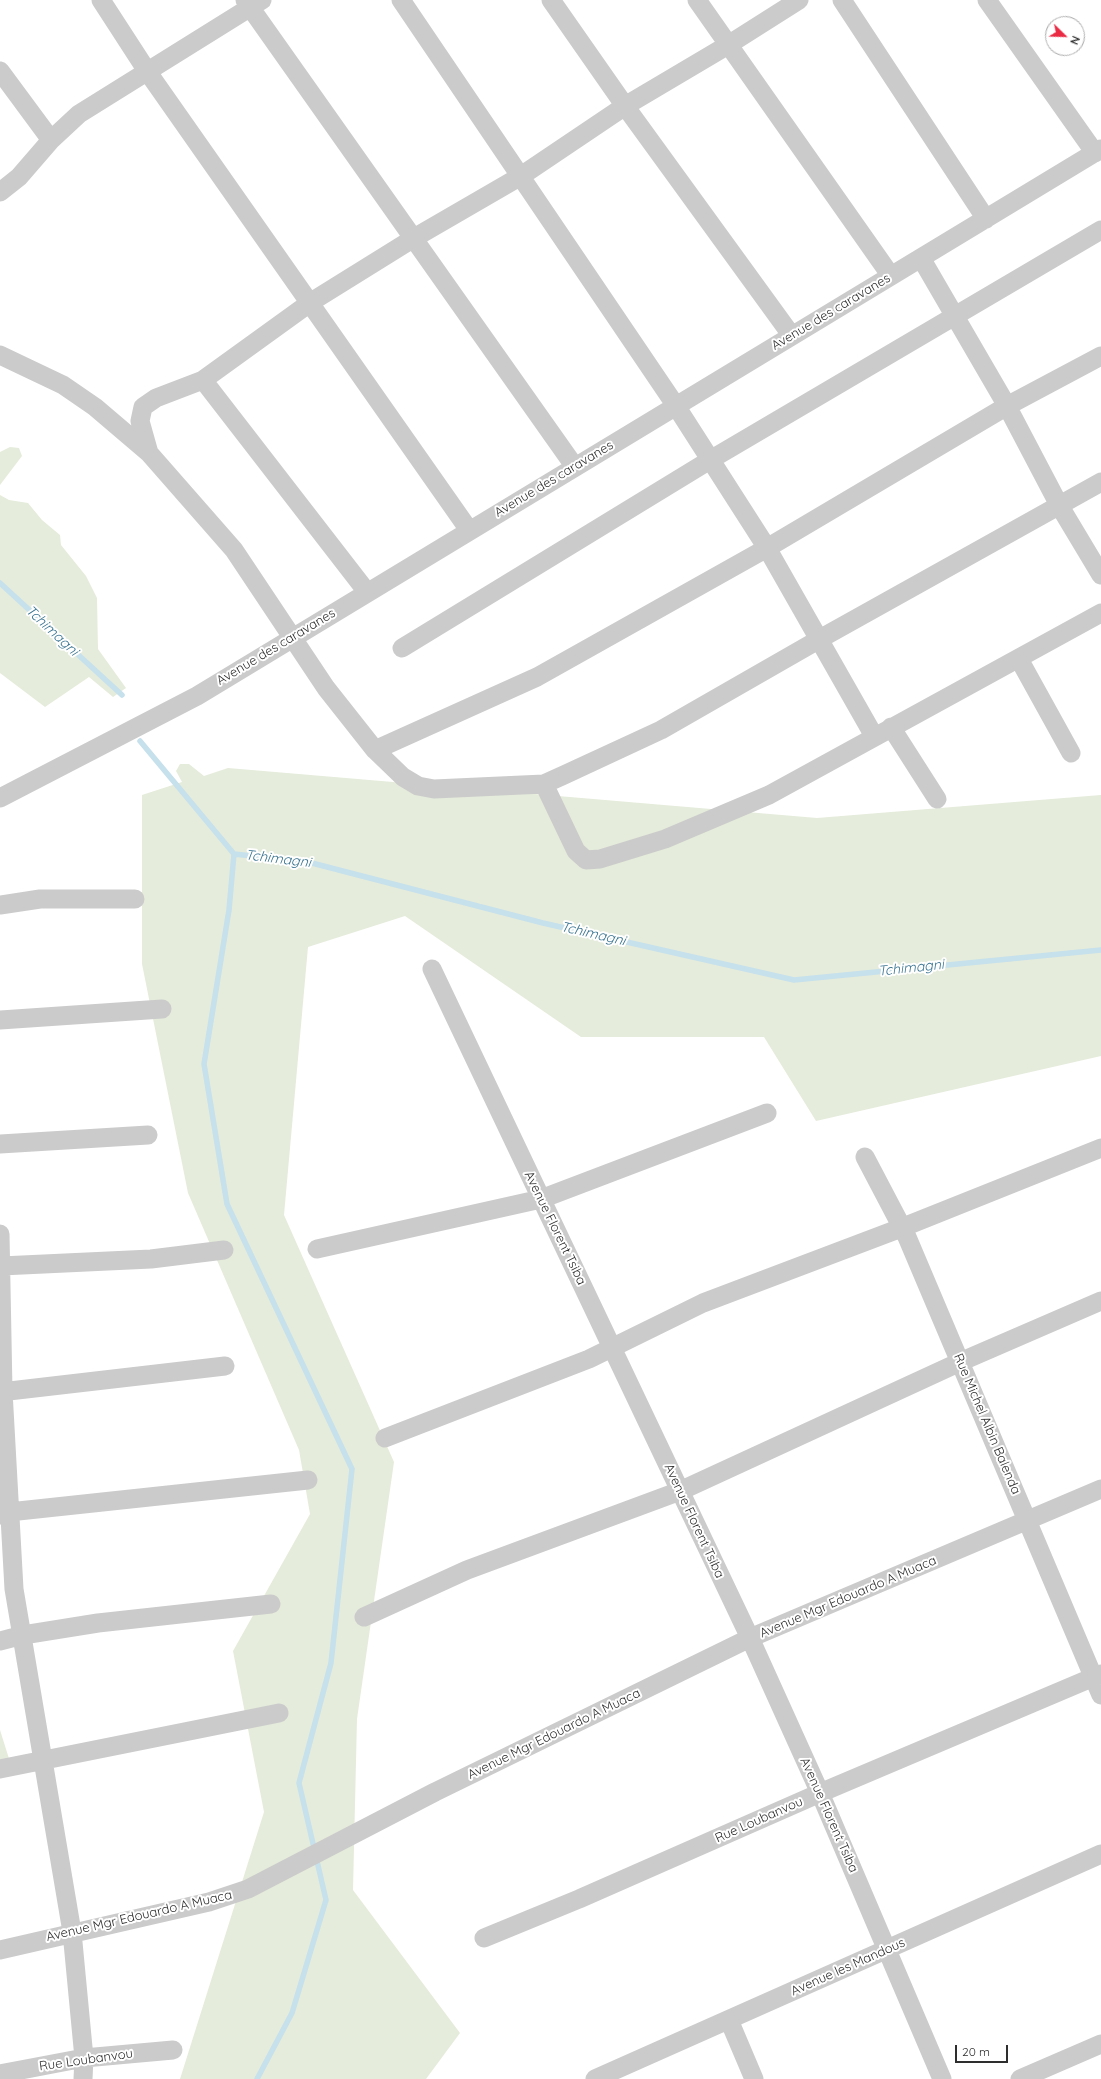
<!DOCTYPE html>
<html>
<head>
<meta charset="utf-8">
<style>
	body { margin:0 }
	#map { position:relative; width:1101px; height:2079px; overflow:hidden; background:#fff; font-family:Quicksand,sans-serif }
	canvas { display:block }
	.north { position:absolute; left:1045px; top:16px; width:40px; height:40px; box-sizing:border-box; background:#fff; border:1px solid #ababab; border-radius:50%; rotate:113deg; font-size:11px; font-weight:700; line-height:16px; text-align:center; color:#2e2e2e }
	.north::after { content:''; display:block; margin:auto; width:14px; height:18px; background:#e92b44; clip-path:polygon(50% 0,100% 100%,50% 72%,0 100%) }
	.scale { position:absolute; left:955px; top:2045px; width:53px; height:18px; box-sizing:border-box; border:2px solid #2e2e2e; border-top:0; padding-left:5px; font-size:12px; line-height:14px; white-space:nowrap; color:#2e2e2e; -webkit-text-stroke:3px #fff; paint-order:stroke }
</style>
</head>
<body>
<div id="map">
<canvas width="1101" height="2079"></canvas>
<div class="north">N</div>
<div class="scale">20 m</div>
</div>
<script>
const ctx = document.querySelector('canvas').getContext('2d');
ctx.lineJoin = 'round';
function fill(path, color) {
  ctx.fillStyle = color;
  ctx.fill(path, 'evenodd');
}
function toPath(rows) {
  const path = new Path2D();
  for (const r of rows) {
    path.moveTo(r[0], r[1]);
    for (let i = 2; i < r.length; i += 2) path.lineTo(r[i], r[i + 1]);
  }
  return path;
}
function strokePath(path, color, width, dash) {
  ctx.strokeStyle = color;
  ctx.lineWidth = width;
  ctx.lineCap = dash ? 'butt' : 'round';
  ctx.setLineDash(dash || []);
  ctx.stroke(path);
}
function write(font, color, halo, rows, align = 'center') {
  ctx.font = font + ' Quicksand,sans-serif';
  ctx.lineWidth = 4;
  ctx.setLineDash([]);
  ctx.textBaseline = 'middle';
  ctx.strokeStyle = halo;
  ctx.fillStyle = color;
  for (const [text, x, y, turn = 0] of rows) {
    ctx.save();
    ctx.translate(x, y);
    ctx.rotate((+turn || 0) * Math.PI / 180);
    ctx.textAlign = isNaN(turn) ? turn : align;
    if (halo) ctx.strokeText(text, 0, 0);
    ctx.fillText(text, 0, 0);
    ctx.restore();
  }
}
fill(toPath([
	[10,447,19,448,22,456,0,485,0,452],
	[0,495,9,500,28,503,42,520,60,535,61,545,86,576,97,598,98,649,126,688,113,697,89,677,45,707,0,673],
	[180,764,189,764,204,776,228,768,817,818,1101,795,1101,1056,816,1121,764,1037,581,1037,405,916,308,947,284,1215,394,1462,357,1719,353,1890,460,2033,426,2079,180,2079,264,1812,233,1651,310,1514,299,1450,188,1193,142,964,142,795,182,782,176,771],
	[0,1730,11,1765,0,1767]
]), '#e5ecdb');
strokePath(toPath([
	[0,583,122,695],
	[140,741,234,854,308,862,543,923,794,980,1101,950],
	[234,854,229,910,204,1064,227,1204,352,1469,331,1663,299,1783,326,1900,292,2013,257,2079]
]), '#c6e0ec', 5.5);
strokePath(toPath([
	[101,0,147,71,469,530],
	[245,0,575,467],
	[401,0,676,406,767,548,874,736],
	[551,0,625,106,792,336],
	[697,0,891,276],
	[842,0,986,219],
	[987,0,1095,153],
	[0,71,51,140],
	[0,192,19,177,51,140,79,114,262,0],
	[921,258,1007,406,1059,505,1101,575],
	[0,355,63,385,95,407,149,453,234,550,326,688,375,750,403,777,418,786,434,789,544,784,564,775,661,730,825,636,1101,482],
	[203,380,367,592],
	[149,453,140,421,143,407,156,398,203,380,311,302,414,238,521,176,625,106,728,45,799,0],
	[402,648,710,460,1101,230],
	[1019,659,1071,753],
	[891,727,937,799],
	[375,750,537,677,767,548,1007,406,1101,356],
	[544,784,576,851,586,860,600,859,665,839,769,795,1101,613],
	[0,798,197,696,1101,149],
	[0,905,40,899,135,899],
	[432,969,750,1638,820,1793,942,2079],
	[0,1020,162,1009],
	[0,1144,148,1135],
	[865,1157,907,1237,1101,1695],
	[0,1234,3,1391,14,1589,72,1932,84,2058,83,2079],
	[317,1249,541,1199,767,1113],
	[1,1266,151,1259,224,1250],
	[0,1392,225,1366],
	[385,1438,589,1359,703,1303,901,1228,1101,1148],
	[0,1515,9,1512,308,1480],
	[364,1617,467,1570,680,1491,960,1362,1101,1301],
	[0,1641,23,1635,98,1623,271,1604],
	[0,1769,279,1713],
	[484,1938,579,1899,820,1793,1101,1674],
	[0,1950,209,1902,248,1889,435,1792,750,1638,1101,1489],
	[729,2020,754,2079],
	[0,2074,84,2058,173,2050],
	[595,2079,1101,1854],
	[1020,2079,1101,2044]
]), '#cbcbcb', 19);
write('13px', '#2e2e2e', '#fff', [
	["Avenue des caravanes",831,312,-31],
	["Avenue des caravanes",554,479,-31],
	["Avenue des caravanes",276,647,-31],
	["Avenue Florent Tsiba",555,1228,64],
	["Rue Michel Albin Balenda",987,1424,67],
	["Avenue Florent Tsiba",694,1521,65],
	["Avenue Mgr Edouardo A Muaca",848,1597,-23],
	["Avenue Mgr Edouardo A Muaca",554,1734,-26],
	["Avenue Florent Tsiba",829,1815,66],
	["Rue Loubanvou",759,1820,-24],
	["Avenue Mgr Edouardo A Muaca",139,1916,-13],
	["Avenue les Mandous",848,1967,-24],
	["Rue Loubanvou",86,2060,-8]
]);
write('italic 14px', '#3a7491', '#fff', [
	["Tchimagni",52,631,43],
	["Tchimagni",278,859,7],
	["Tchimagni",593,934,13],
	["Tchimagni",911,968,-6]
]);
</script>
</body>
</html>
